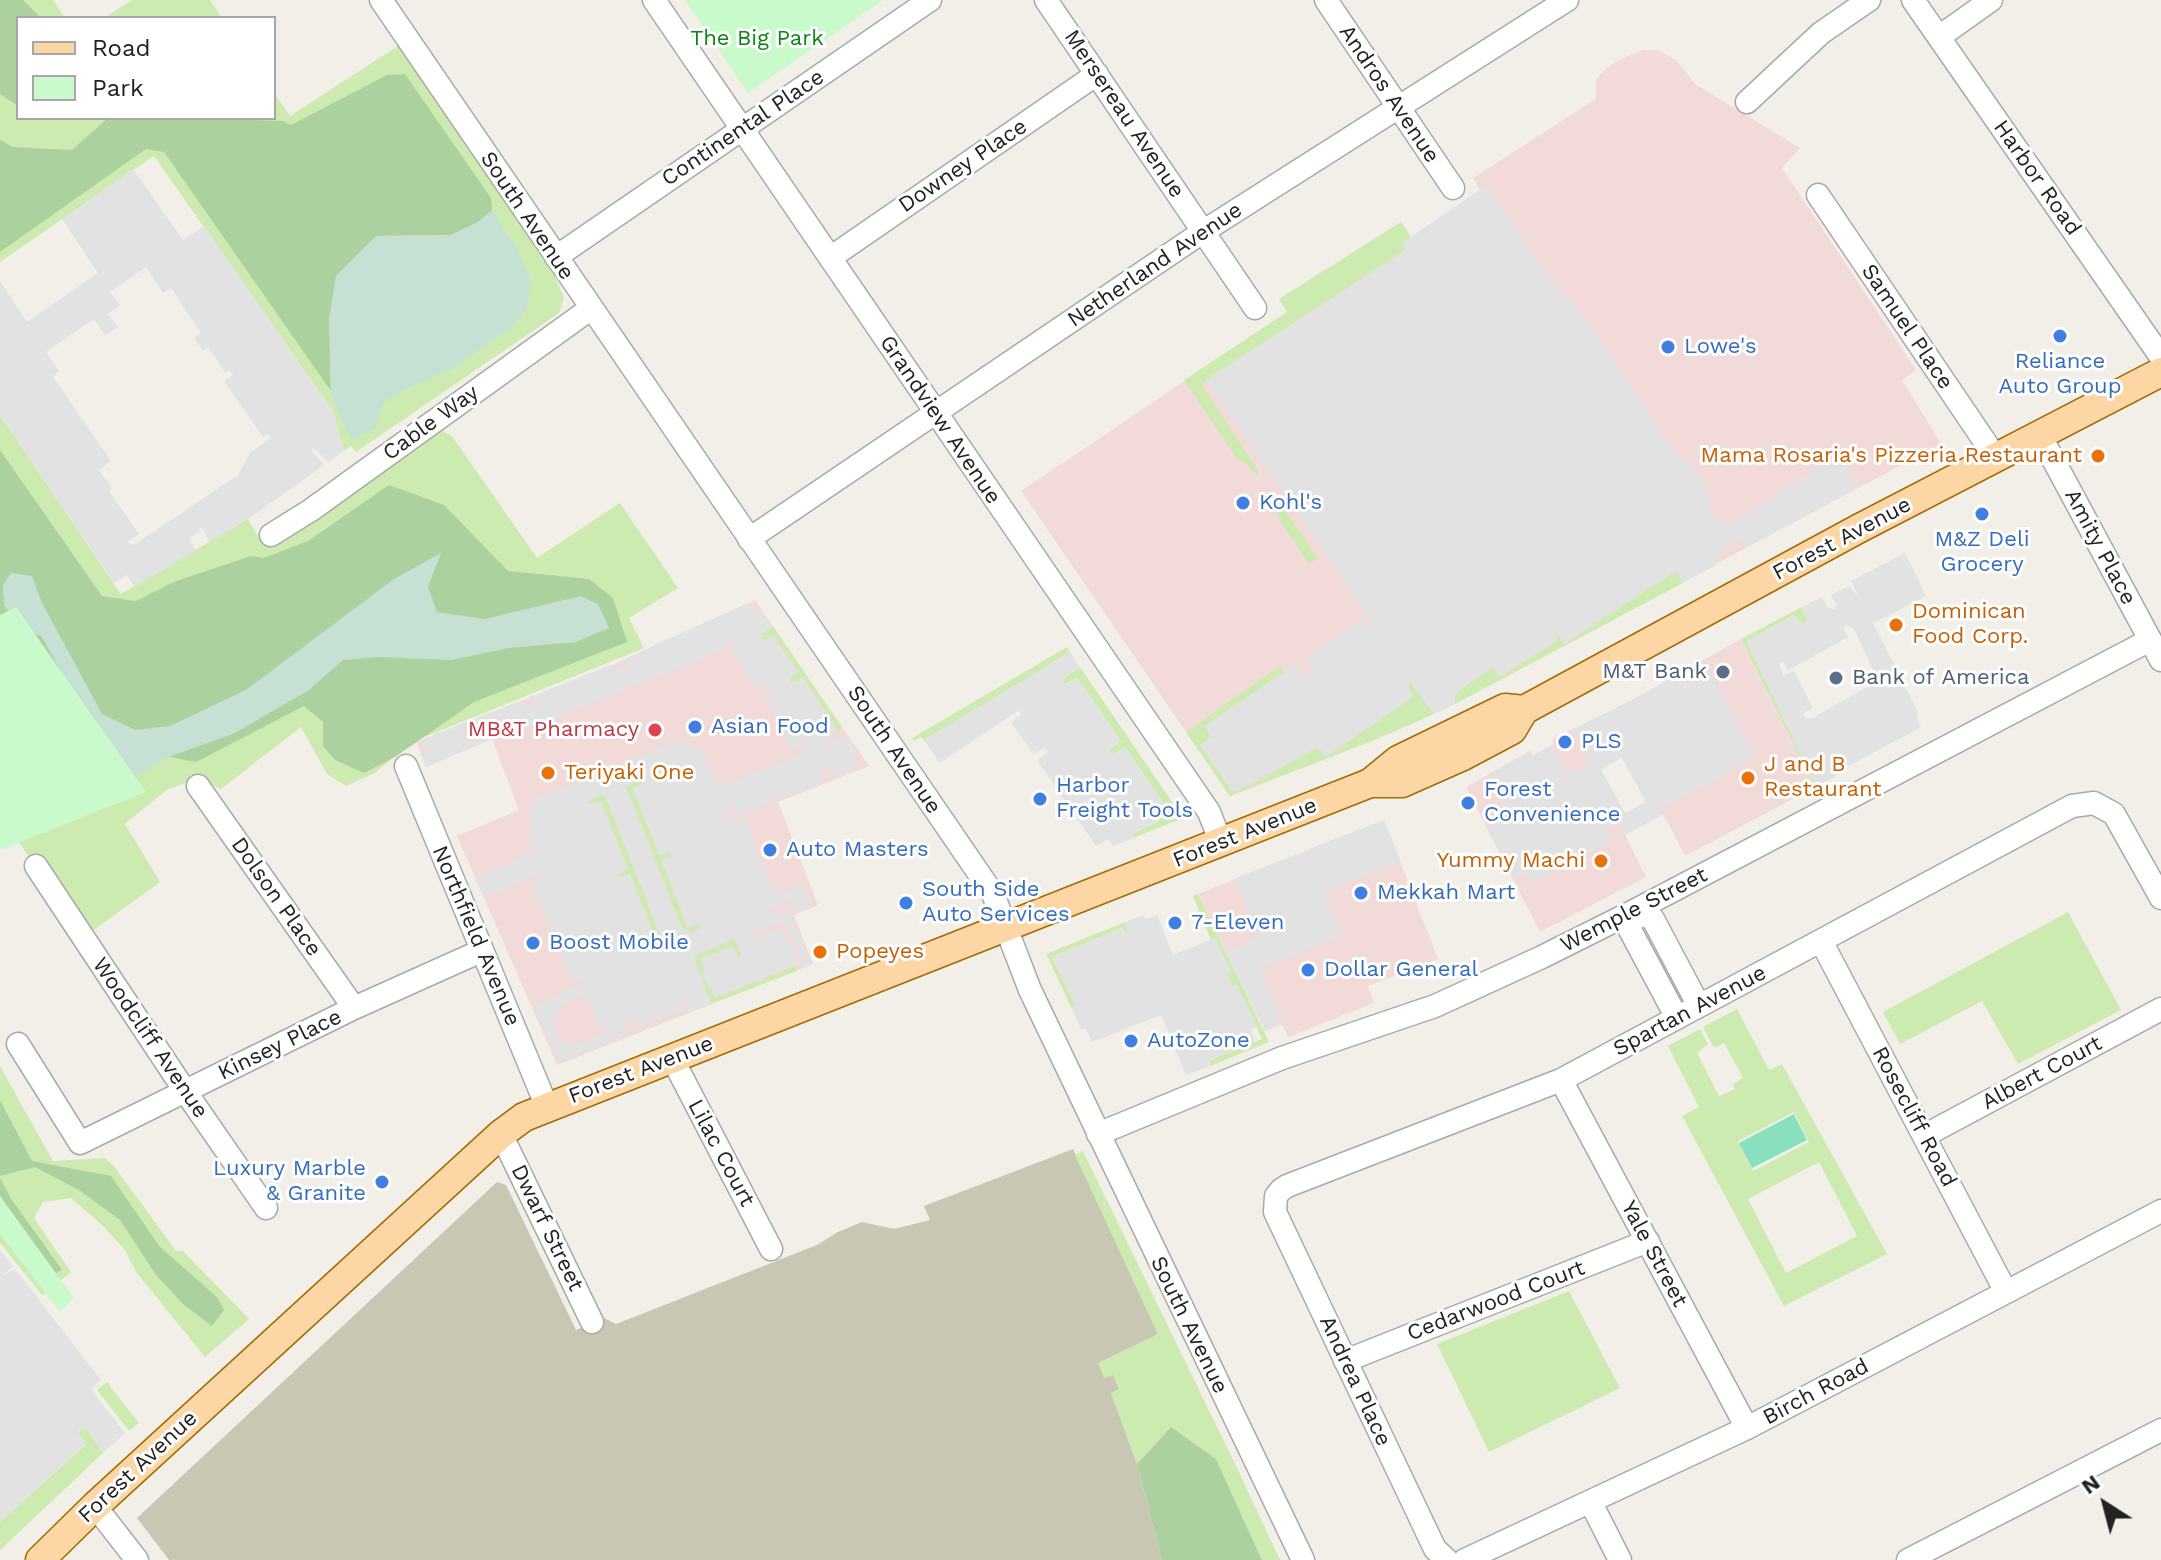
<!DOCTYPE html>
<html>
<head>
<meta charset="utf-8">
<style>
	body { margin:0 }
	#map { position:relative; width:2161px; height:1560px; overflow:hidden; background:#f2efe9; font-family:"Work Sans",sans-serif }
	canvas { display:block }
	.legend { position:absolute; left:16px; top:16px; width:260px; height:104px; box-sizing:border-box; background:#fff; border:2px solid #a7a7a7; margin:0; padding:10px 14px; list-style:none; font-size:24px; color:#222 }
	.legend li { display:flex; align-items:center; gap:16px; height:40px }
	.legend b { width:40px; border:2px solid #a7a7a7 }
	.north { position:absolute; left:2065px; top:1464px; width:80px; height:80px; -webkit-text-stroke:6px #fff; paint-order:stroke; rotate:324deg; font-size:22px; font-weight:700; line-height:32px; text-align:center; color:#222 }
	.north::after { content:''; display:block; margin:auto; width:28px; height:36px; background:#222; clip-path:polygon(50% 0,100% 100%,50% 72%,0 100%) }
</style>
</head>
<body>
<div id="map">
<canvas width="2161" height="1560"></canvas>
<ul class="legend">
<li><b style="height:10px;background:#fcd6a4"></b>Road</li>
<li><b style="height:22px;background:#c8facc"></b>Park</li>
</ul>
<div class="north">N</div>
</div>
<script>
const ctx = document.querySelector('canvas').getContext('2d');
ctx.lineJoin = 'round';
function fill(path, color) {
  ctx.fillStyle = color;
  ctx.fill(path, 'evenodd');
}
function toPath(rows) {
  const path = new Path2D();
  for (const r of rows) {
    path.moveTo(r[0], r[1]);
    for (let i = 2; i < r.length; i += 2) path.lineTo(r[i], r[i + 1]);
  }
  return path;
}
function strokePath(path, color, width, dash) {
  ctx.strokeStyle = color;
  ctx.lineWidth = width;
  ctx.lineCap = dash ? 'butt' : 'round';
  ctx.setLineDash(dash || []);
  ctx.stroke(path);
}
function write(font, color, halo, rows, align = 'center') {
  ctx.font = font + ' "Work Sans",sans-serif';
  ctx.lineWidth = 6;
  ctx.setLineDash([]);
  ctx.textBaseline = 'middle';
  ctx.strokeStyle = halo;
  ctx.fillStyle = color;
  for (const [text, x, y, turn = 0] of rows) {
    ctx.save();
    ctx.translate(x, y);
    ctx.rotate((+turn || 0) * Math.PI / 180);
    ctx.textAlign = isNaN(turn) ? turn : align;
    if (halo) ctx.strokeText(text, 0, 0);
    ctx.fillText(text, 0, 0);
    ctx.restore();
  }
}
fill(toPath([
	[1643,50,1657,50,1676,60,1695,84,1800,148,1782,168,1916,370,1902,380,1941,444,1434,714,1372,741,1230,796,1021,491,1287,312,1279,299,1401,222,1411,237,1480,190,1473,178,1596,99,1596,81,1601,73,1618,60],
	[755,600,869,766,778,802,818,905,794,915,813,964,557,1065,457,836,519,810,492,739,426,767,416,742,608,667],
	[1741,639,1815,787,1685,856,1625,741,1621,706],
	[1573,729,1646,877,1540,932,1466,787,1530,751,1533,756,1551,746,1554,744,1552,739],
	[1384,820,1438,959,1368,986,1374,1003,1288,1037,1282,1024,1265,1031,1198,894]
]), '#f2dad9');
fill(toPath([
	[1073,1149,1158,1334,1113,1374,1119,1389,1111,1393,1137,1464,1162,1560,169,1560,137,1518,497,1182,506,1185,576,1330,604,1318,616,1324,817,1245,838,1232,862,1222,894,1229,930,1220,924,1206]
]), '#c7c7b4');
fill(toPath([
	[0,0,53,0,65,18,18,18,18,118,274,118,274,93,290,116,401,44,549,262,564,298,559,313,356,452,351,446,344,451,333,411,154,156,0,262],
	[132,0,210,0,222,18,104,18],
	[1401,222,1411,237,1407,249,1206,380,1202,385,1257,469,1258,476,1244,462,1237,459,1184,380,1287,312,1279,299],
	[0,415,121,594,248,519,264,546,284,541,441,430,452,436,537,558,620,503,678,588,629,618,644,648,410,743,375,773,346,786,327,774,301,727,221,789,197,779,168,789,125,824,160,882,91,932,80,924,17,840,0,848],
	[1273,497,1276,498,1318,558,1309,564,1281,522],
	[1677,570,1683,583,1455,704,1455,695,1458,691,1490,669,1493,668,1500,677,1557,641,1552,628,1564,644],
	[1802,607,1807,619,1804,626,1794,615,1747,641,1812,778,1820,785,1815,787,1741,639],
	[773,626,842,728,838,731,803,678,790,683,790,678,798,672,774,636,766,640,761,640,762,634],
	[1067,647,1070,652,1048,666,924,740,921,737,914,741,912,738],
	[1280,666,1284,672,1205,726,1211,737,1200,745,1244,786,1247,787,1318,747,1326,757,1414,696,1408,686,1411,683,1434,714,1372,741,1230,796,1186,732],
	[1080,667,1183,818,1133,838,1133,833,1157,822,1168,810,1125,747,1114,754,1111,752,1111,748,1121,741,1077,678,1065,685,1063,681,1065,677],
	[640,780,643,784,633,789,635,794,659,855,669,853,672,855,662,862,687,927,700,925,699,929,690,932,682,928,626,786],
	[601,795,605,796,660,935,659,945,649,949,645,945,656,940,630,875,621,878,618,875,628,869,601,802,588,804,590,800],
	[1198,894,1269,1042,1210,1066,1208,1061,1262,1039,1237,985,1232,986,1227,974,1231,972,1215,939,1211,940,1193,896],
	[2068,912,2121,1010,2018,1064,1982,1001,1900,1044,1883,1012],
	[1125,922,1130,939,1122,928,1052,957,1075,1005,1072,1009,1046,954],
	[733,940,736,941,741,954,739,957,732,947,701,959,716,998,795,966,797,971,711,1004,694,956],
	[1737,1009,1769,1070,1782,1064,1887,1254,1784,1306,1682,1116,1699,1107,1668,1046,1700,1029,1708,1044,1697,1053,1719,1096,1735,1089,1733,1084,1743,1078,1724,1043,1714,1048,1703,1027],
	[1794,1112,1809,1142,1753,1171,1738,1141],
	[1819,1162,1857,1236,1786,1273,1748,1199],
	[0,1066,53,1161,105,1158,114,1166,176,1251,183,1251,249,1319,205,1357,136,1272,125,1250,102,1225,71,1198,43,1202,34,1218,71,1272,42,1295,0,1243],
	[1083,1151,1237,1468,1280,1560,1262,1560,1216,1459,1171,1427,1137,1464,1111,1393,1119,1389,1113,1375,1104,1378,1098,1363,1158,1334,1075,1155],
	[1569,1291,1620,1388,1489,1452,1437,1344],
	[107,1382,139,1423,129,1431,97,1390],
	[82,1429,88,1430,103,1453,0,1550,0,1522,86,1444,78,1433]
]), '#cdebb0');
fill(toPath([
	[0,0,23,0,41,18,18,18,18,106,0,94],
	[405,74,491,198,492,210,478,222,451,235,376,236,329,319,331,391,164,152,146,149,0,252,0,140,13,147,72,150,108,118,251,118,252,120,283,121,291,125,387,75],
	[0,450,102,596,136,601,176,581,251,556,264,558,308,541,389,485,444,505,508,571,589,579,613,598,627,642,474,702,395,757,364,773,335,760,323,746,323,722,304,706,196,762,156,754,0,821],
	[0,1100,32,1161,111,1176,160,1247,217,1297,224,1310,212,1326,184,1305,156,1275,120,1220,79,1190,35,1167,0,1176],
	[0,1178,12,1200,62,1270,44,1279,0,1222],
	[1171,1427,1216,1459,1262,1560,1162,1560,1137,1464]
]), '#add19e');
fill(toPath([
	[492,210,519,252,531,281,527,308,514,325,454,368,416,384,384,402,375,428,353,439,345,429,331,392,329,319,336,276,376,236,451,235,478,222],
	[441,553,428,587,437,612,485,619,581,596,598,604,609,628,576,642,509,648,451,660,380,657,343,660,309,690,233,734,168,757,96,803,105,749,41,636,23,632,4,605,3,585,11,573,32,576,42,603,102,714,135,730,170,726,246,690,394,579]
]), '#c6e0d4');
fill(toPath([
	[685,0,883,0,748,93],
	[16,607,146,792,0,850,0,615],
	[0,1196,74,1298,60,1312,0,1234]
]), '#c8facc');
fill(toPath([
	[1794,1114,1807,1140,1752,1168,1739,1143]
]), '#88e0be');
fill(toPath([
	[133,169,183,240,204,226,333,411,344,451,328,462,313,447,312,451,324,465,254,515,210,542,203,529,199,528,200,531,189,538,196,551,134,587,127,575,114,583,0,415,0,281,27,322,98,273,62,219],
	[146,267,163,293,171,288,201,333,194,338,203,351,208,347,225,372,229,370,233,375,224,381,263,437,268,434,271,438,250,453,238,475,134,545,127,542,139,534,109,491,112,489,99,470,111,461,53,377,59,371,46,352,94,319,105,335,118,327,108,314,120,306,110,292],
	[1487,185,1555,286,1586,318,1673,451,1695,469,1708,490,1713,511,1722,527,1738,518,1740,519,1840,453,1858,488,1746,547,1739,538,1717,553,1716,565,1683,583,1676,571,1564,644,1552,628,1558,640,1500,677,1494,669,1490,669,1458,691,1454,698,1455,704,1434,714,1411,683,1408,686,1414,696,1326,757,1318,747,1233,793,1200,745,1211,737,1205,726,1295,664,1303,675,1311,670,1312,666,1306,658,1364,618,1370,627,1374,625,1206,380,1396,257,1406,249,1402,243],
	[1905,553,1926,596,1873,623,1918,712,1917,718,1921,727,1843,769,1839,763,1834,763,1832,767,1836,776,1820,785,1812,778,1746,641,1795,615,1804,626,1807,619,1802,607,1822,597,1828,608,1835,609,1836,604,1831,595,1849,586,1859,597,1851,581],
	[1847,625,1854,629,1878,681,1812,718,1806,719,1803,713,1813,708,1794,671,1783,676,1779,663,1783,661,1788,670,1794,667,1848,637,1843,628],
	[744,605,762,610,773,626,762,634,760,638,766,640,773,635,795,667,799,672,790,678,790,683,803,678,838,731,829,737,829,740,835,741,848,736,858,751,853,757,857,768,833,778,829,768,823,767,820,770,824,781,735,816,730,805,725,807,731,820,745,816,759,857,777,895,803,885,811,908,797,913,791,900,766,912,791,913,812,965,804,968,787,925,778,922,756,931,753,936,756,937,782,927,795,952,792,954,797,965,715,998,701,971,704,969,700,959,732,946,736,955,739,957,741,954,737,942,733,940,697,954,694,960,711,1004,688,1013,681,996,678,998,681,1011,636,1029,633,1020,629,1018,627,1021,627,1034,604,1044,604,1046,600,1046,558,1062,534,1006,587,981,585,979,574,983,551,932,531,884,541,880,542,876,538,875,484,898,475,878,530,853,529,814,535,799,679,740,702,750,718,787,802,754,804,749,801,747,791,751,780,722,764,699,773,690,767,684,758,690,730,649,739,642,735,639,724,646,726,649,494,742,492,738,426,767,421,754,425,751,421,740,517,702,533,708,534,703,525,699,611,665,625,671,628,666,622,660],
	[640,780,643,784,633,789,660,856,669,853,672,855,661,861,688,927,696,924,700,925,699,929,691,932,682,928,626,787],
	[601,795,606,797,660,935,659,945,649,949,645,947,646,944,656,940,630,874,621,878,618,875,628,869,601,802,588,804,590,800],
	[585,996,600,1032,610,1027,612,1030,576,1045,559,1037,553,1023,560,1005],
	[1070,652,1080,667,1065,677,1063,682,1066,685,1077,678,1121,741,1111,748,1111,752,1114,754,1125,747,1168,810,1157,822,1134,832,1133,838,1113,846,1108,839,1096,846,1037,760,1048,752,1045,748,1033,754,1011,722,1021,715,1019,710,940,763,924,740],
	[1705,661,1752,750,1748,762,1661,809,1664,814,1625,835,1619,823,1605,830,1609,843,1581,857,1579,855,1576,856,1578,859,1538,880,1532,883,1525,873,1513,879,1487,829,1509,817,1488,775,1495,771,1502,782,1497,770,1530,751,1538,763,1535,754,1551,746,1566,773,1589,763,1573,729,1638,697,1646,706,1647,703,1643,694],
	[1622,758,1646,802,1625,813,1601,769],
	[1384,820,1401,861,1324,892,1341,936,1261,968,1283,1024,1265,1031,1226,953,1258,937,1258,931,1233,879,1306,851,1313,862,1309,849],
	[1143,915,1146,919,1157,915,1173,955,1215,938,1231,972,1227,974,1232,986,1237,985,1257,1026,1250,1030,1255,1042,1209,1060,1210,1066,1186,1075,1161,1015,1092,1042,1086,1029,1081,1029,1072,1009,1075,1005,1052,957,1123,928,1130,939,1125,922],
	[0,1250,13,1266,2,1276,15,1269,101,1380,93,1387,93,1392,125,1433,103,1453,88,1430,79,1430,79,1435,86,1443,0,1522]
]), '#e2e2e2');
const minor = toPath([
	[381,0,993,894,1030,990,1303,1560],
	[654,0,1209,812,1221,843],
	[1046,0,1255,308],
	[1326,0,1453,188],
	[1913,0,2161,357],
	[1939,37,1991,0],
	[1747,102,1821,33,1869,0],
	[1818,195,1996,458],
	[556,257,930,0],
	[830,258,1097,74],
	[2040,435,2161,660],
	[271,535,311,510,590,309],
	[749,539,1204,231,1567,0],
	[406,766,547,1107],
	[198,786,354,1008],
	[36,866,185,1091,266,1208],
	[1821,941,2006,1292],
	[1677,1018,1630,930,1634,911,1653,919,1699,1006],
	[18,1044,80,1143,354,1008,481,951],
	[672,1058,771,1249],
	[1561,1080,1747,1428],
	[501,1134,592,1322],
	[1098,1134,1282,1058,1435,1006,1542,957,1634,911,2150,640],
	[1924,1136,2161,1009],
	[1345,1361,1648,1241],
	[1591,1503,1620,1560],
	[95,1506,137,1560],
	[1447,1560,1435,1549,1275,1212,1276,1196,1281,1190,1287,1186,1561,1080,2072,806,2094,803,2114,814,2161,898],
	[1465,1560,1747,1428,2161,1211],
	[1908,1560,2161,1430]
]);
const major = toPath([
	[1370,783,1402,783,1463,756,1512,730,1524,710,1858,529,2161,372],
	[40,1560,95,1506,501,1134,524,1117,1370,783,1398,760,1505,708,1524,710]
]);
strokePath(minor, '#a9a9a9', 25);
strokePath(major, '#a06b00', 31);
strokePath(minor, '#fff', 22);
strokePath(major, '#fcd6a4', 28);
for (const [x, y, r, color] of [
	[2060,336,8,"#3f7fe0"],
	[1668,347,8,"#3f7fe0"],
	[2098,456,8,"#e8710a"],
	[1243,503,8,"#3f7fe0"],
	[1982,514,8,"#3f7fe0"],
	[1896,625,8,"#e8710a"],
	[1723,672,8,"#5c6f8a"],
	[1836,678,8,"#5c6f8a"],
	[695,727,8,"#3f7fe0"],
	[655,730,8,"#e0444e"],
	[1565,742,8,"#3f7fe0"],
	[548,773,8,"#e8710a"],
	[1748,778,8,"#e8710a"],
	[1040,799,8,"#3f7fe0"],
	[1468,803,8,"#3f7fe0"],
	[770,850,8,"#3f7fe0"],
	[1601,861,8,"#e8710a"],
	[1361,893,8,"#3f7fe0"],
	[906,903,8,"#3f7fe0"],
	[1175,923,8,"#3f7fe0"],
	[533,943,8,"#3f7fe0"],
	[820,952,8,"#e8710a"],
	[1308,970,8,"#3f7fe0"],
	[1131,1041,8,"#3f7fe0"],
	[382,1182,8,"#3f7fe0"]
]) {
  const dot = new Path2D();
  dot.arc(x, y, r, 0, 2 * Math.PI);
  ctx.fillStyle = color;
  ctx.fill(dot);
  strokePath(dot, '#fff', 3);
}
write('22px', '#0c8416', '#fff', [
	["The Big Park",757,39]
]);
write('22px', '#222', '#fff', [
	["Andros Avenue",1389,94,56],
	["Mersereau Avenue",1124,114,56],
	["Continental Place",743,128,-34],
	["Downey Place",963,166,-34],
	["Harbor Road",2037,178,55],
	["South Avenue",527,216,56],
	["Netherland Avenue",1155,265,-34],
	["Samuel Place",1907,327,56],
	["Grandview Avenue",940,420,56],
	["Cable Way",431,423,-36],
	["Forest Avenue",1842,539,-28],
	["Amity Place",2100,547,62],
	["South Avenue",894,750,56],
	["Forest Avenue",1245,833,-22],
	["Dolson Place",276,897,55],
	["Wemple Street",1634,910,-27],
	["Northfield Avenue",476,936,67],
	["Spartan Avenue",1690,1011,-28],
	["Woodcliff Avenue",150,1038,56],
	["Kinsey Place",280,1045,-26],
	["Forest Avenue",641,1070,-21],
	["Albert Court",2042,1073,-28],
	["Rosecliff Road",1914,1117,62],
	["Lilac Court",721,1153,62],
	["Dwarf Street",547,1228,64],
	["Yale Street",1654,1254,62],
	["Cedarwood Court",1496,1301,-21],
	["South Avenue",1189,1325,64],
	["Andrea Place",1355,1381,65],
	["Birch Road",1816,1392,-28],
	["Forest Avenue",138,1467,-43]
]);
write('22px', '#366cbe', '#fff', [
	["Lowe's",1684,347],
	["Reliance",2060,362,"center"],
	["Auto Group",2060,387,"center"],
	["Kohl's",1259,503],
	["M&Z Deli",1982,540,"center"],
	["Grocery",1982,565,"center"],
	["Asian Food",711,727],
	["PLS",1581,742],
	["Harbor",1056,786],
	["Freight Tools",1056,811],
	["Forest",1484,790],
	["Convenience",1484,815],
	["Auto Masters",786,850],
	["South Side",922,890],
	["Auto Services",922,915],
	["Mekkah Mart",1377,893],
	["7-Eleven",1191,923],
	["Boost Mobile",549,943],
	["Dollar General",1324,970],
	["AutoZone",1147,1041],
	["Luxury Marble",366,1169,"right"],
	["& Granite",366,1194,"right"]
], 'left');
write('22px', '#c56008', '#fff', [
	["Mama Rosaria's Pizzeria Restaurant",2082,456,"right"],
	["Dominican",1912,612],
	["Food Corp.",1912,637],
	["J and B",1764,765],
	["Restaurant",1764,790],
	["Teriyaki One",564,773],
	["Yummy Machi",1585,861,"right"],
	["Popeyes",836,952]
], 'left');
write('22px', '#4e5e75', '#fff', [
	["M&T Bank",1707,672],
	["Bank of America",1852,678,"left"]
], 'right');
write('22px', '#be3a42', '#fff', [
	["MB&T Pharmacy",639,730]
], 'right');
</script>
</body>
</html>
